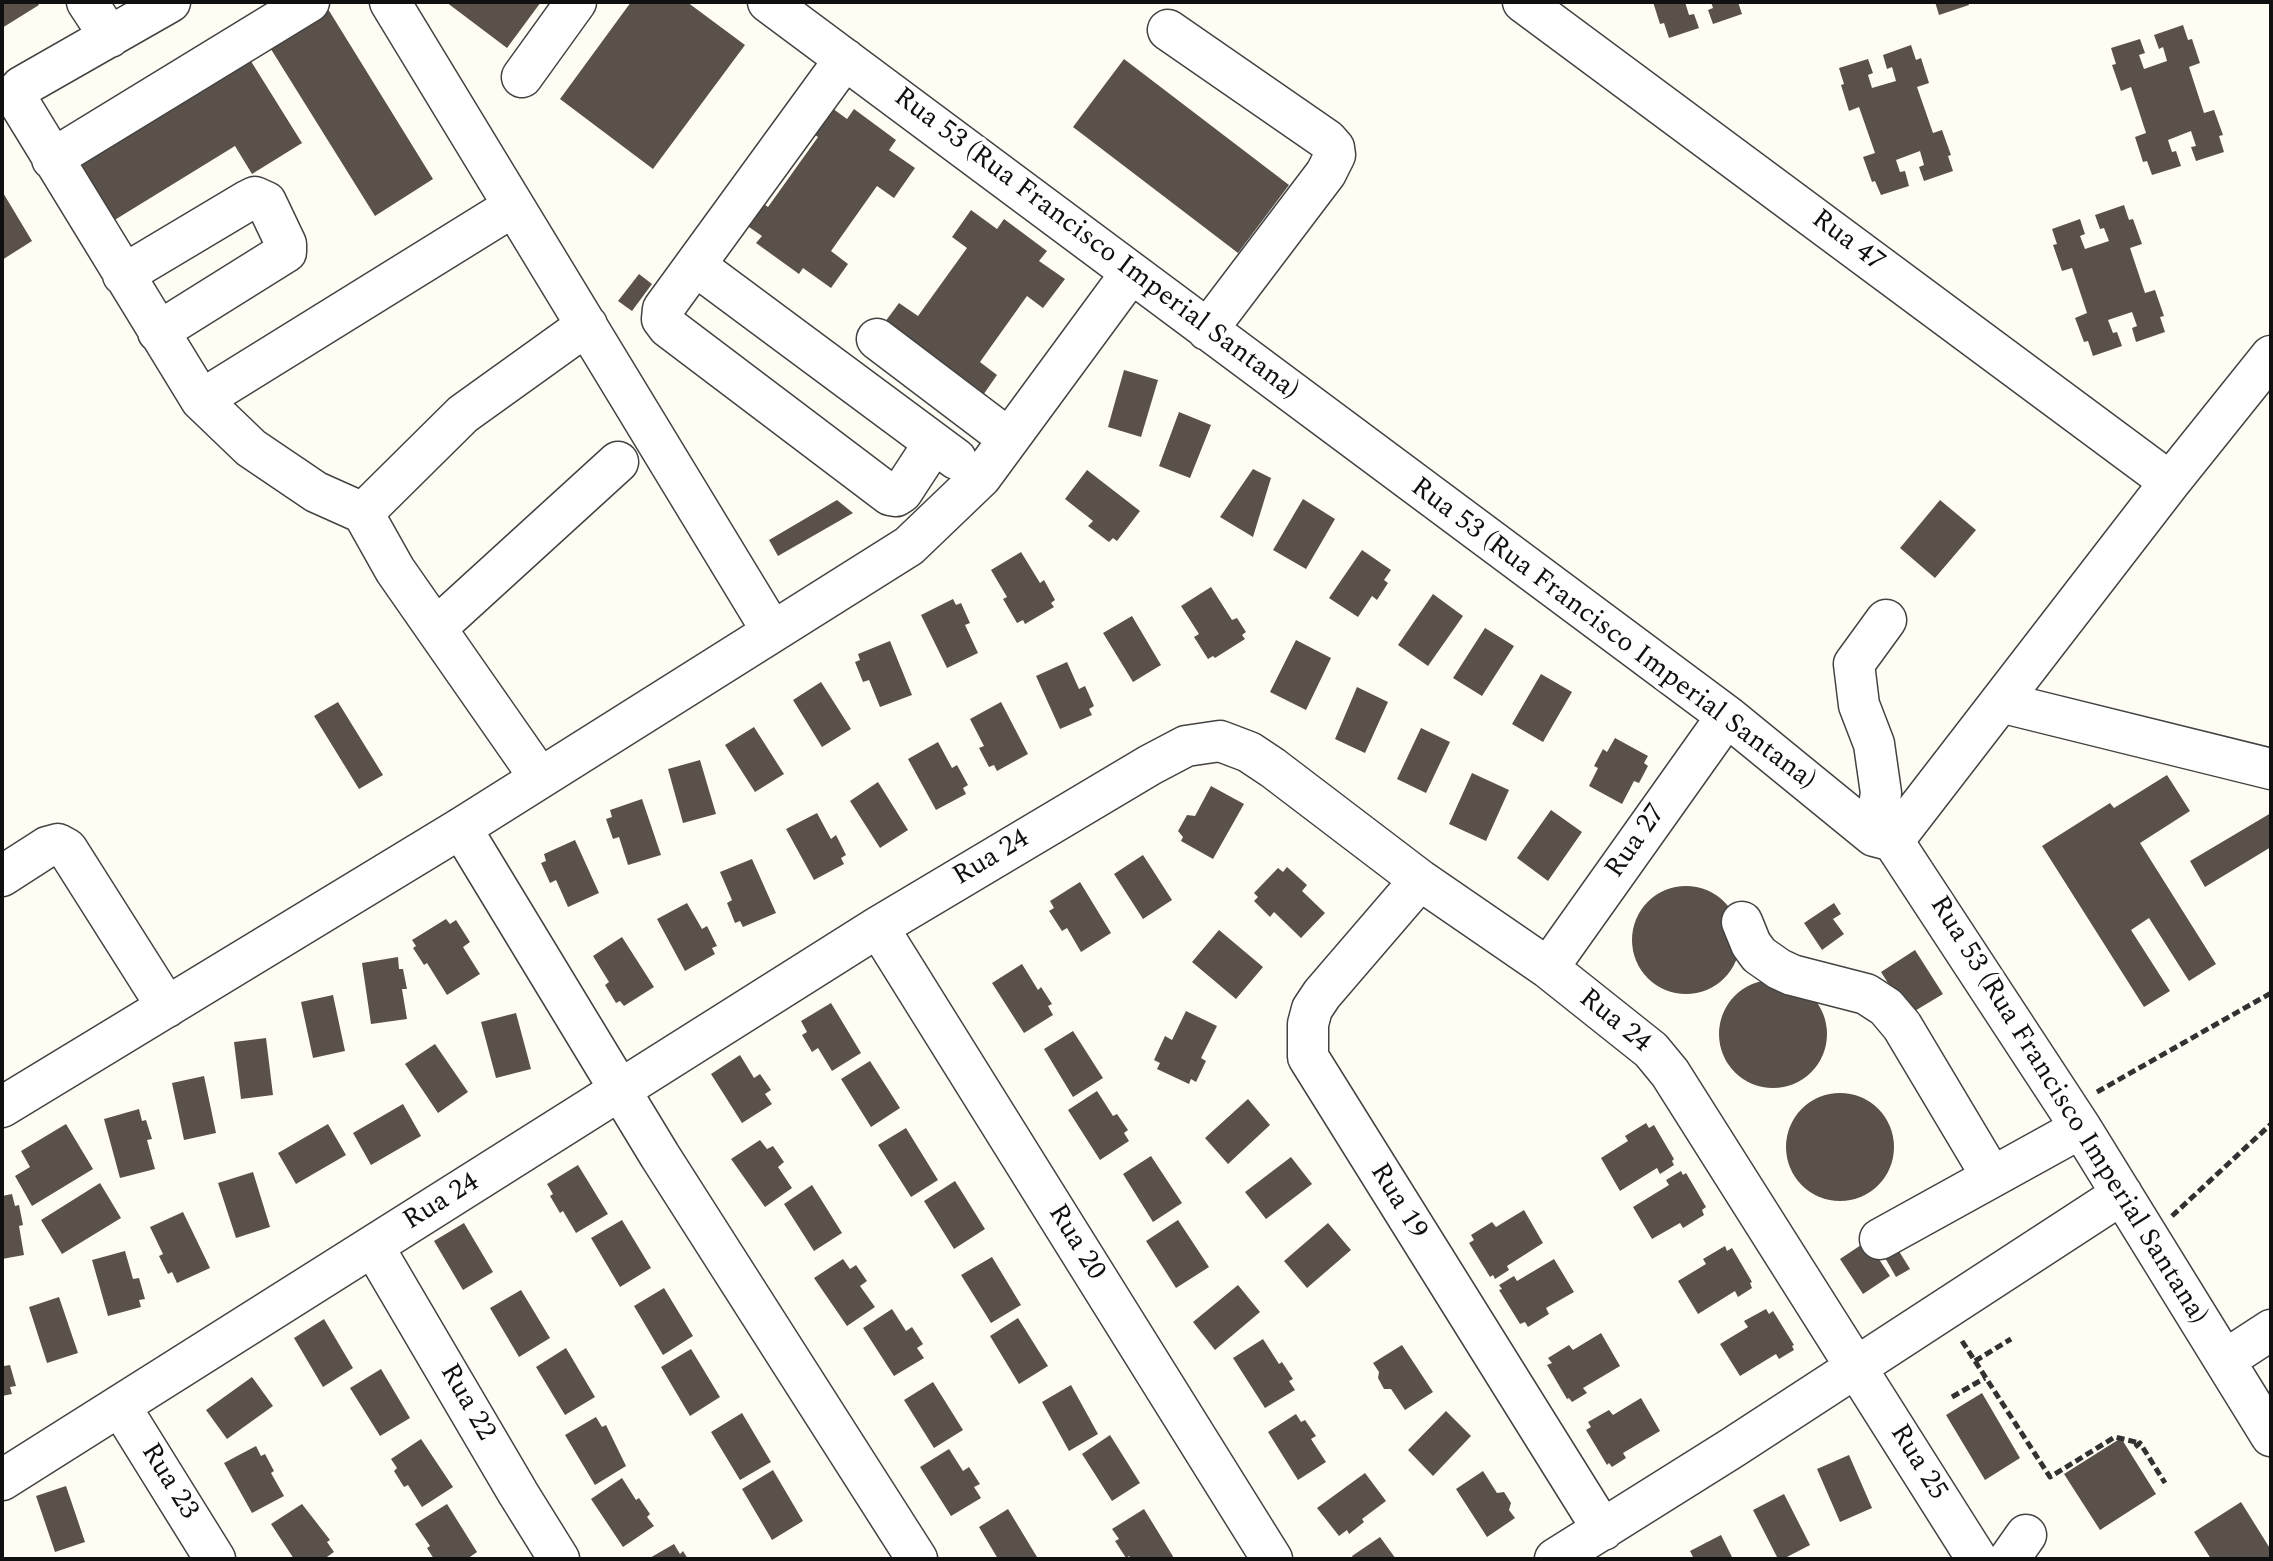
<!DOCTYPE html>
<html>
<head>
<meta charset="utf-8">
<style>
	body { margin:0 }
	#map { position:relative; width:2273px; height:1561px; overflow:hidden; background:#fffdf3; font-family:Spectral,serif }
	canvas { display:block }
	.frame { position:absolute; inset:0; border:4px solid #101010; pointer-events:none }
</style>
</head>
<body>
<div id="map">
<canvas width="2273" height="1561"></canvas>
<div class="frame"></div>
</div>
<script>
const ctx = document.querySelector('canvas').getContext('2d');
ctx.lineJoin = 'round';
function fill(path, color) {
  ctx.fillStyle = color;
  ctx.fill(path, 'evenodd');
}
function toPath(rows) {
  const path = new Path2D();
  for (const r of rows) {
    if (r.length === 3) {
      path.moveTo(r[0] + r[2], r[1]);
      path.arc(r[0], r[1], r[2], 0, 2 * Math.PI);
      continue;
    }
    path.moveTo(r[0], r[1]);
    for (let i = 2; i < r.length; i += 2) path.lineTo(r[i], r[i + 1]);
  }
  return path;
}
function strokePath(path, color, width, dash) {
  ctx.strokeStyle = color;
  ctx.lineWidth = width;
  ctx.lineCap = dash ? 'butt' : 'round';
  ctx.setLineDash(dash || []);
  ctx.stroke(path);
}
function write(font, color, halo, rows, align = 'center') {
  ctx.font = font + ' Spectral,serif';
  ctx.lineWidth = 8;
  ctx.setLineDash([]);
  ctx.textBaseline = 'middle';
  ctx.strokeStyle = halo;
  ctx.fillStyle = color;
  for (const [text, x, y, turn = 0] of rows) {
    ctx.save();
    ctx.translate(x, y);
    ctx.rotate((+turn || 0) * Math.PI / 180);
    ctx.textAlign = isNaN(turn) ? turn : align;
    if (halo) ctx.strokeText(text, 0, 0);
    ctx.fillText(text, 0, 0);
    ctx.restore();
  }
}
fill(toPath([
	[2,2,37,2,39,5,2,28],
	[446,2,541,2,507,48],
	[631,2,687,2,745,45,653,169,560,99],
	[1653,2,1685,2,1689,15,1694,14,1699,28,1669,38,1664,23,1660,24],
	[1711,2,1738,2,1742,14,1713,24,1708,10,1713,8],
	[1935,2,1968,2,1969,5,1939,15],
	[328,9,433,179,375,216,269,46],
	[2183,25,2188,40,2192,39,2200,63,2189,67,2204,113,2214,110,2223,135,2219,136,2224,152,2196,161,2191,147,2196,146,2191,131,2168,140,2172,152,2176,151,2181,166,2152,175,2147,161,2143,162,2135,137,2146,133,2131,87,2121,91,2112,65,2116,64,2111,48,2140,39,2145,53,2139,55,2144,69,2167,61,2163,47,2159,49,2154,35],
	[1911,45,1916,60,1921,58,1929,83,1917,87,1933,133,1942,130,1951,155,1948,156,1953,171,1924,181,1919,167,1924,165,1920,151,1896,160,1900,172,1905,171,1909,186,1881,195,1875,181,1872,182,1863,157,1875,153,1859,107,1849,111,1841,85,1844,84,1839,68,1868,59,1873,73,1868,75,1872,88,1896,81,1892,67,1887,69,1883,55],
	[249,58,302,143,252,174,235,146,113,221,78,164],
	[1124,59,1289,185,1238,253,1073,127],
	[821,100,847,119,854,109,896,140,889,150,915,168,894,198,877,186,831,251,848,264,831,288,803,268,799,274,756,243,762,236,733,216,749,193,768,207,818,137,802,126],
	[2,191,32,241,2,260],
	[2124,205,2129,220,2133,219,2142,244,2130,248,2145,293,2155,290,2164,316,2160,317,2165,332,2136,342,2132,328,2137,326,2132,312,2108,320,2113,333,2117,332,2122,346,2093,356,2088,341,2084,342,2075,318,2087,313,2072,268,2062,271,2053,245,2057,244,2052,229,2080,219,2085,234,2080,236,2085,249,2109,241,2104,228,2100,229,2095,215],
	[971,210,997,229,1004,219,1047,251,1039,261,1065,279,1043,308,1027,296,980,362,997,375,981,398,882,326,899,303,918,316,967,248,952,237],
	[639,274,652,284,632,311,618,301],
	[1124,370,1158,380,1141,437,1108,427],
	[1179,412,1211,425,1190,478,1159,466],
	[1253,469,1271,478,1253,537,1220,517],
	[1087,470,1140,511,1117,541,1113,538,1109,542,1088,526,1093,521,1065,499],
	[1303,499,1335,519,1306,569,1273,550],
	[837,500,853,513,778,556,769,540],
	[1940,500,1976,530,1935,578,1900,548],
	[1362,550,1391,570,1384,580,1388,583,1377,600,1372,596,1358,617,1329,598],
	[1021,552,1040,583,1044,580,1055,600,1051,603,1054,607,1025,624,1023,620,1017,623,1003,599,1007,597,991,570],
	[1211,587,1232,620,1237,618,1246,632,1242,635,1245,639,1215,658,1213,656,1208,659,1194,637,1199,634,1181,606],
	[1433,594,1463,616,1428,666,1398,645],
	[953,599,956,605,961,603,970,623,965,625,978,653,947,668,921,615],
	[1132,616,1161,665,1133,682,1103,633],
	[1485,628,1514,646,1482,696,1453,678],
	[1296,640,1331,658,1306,710,1270,692],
	[890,641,912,695,880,707,869,680,863,682,855,662,860,660,858,654],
	[1067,662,1079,689,1085,686,1094,706,1089,709,1092,715,1060,729,1036,676],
	[1541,674,1572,692,1543,742,1512,724],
	[821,682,851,729,822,747,793,700],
	[1357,687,1388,702,1365,753,1335,739],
	[338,702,383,775,359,789,314,716],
	[1001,702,1028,754,997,771,994,765,989,767,979,748,984,746,970,719],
	[754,727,784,774,755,792,725,745],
	[1421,728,1450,742,1426,793,1397,779],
	[1615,738,1648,756,1644,763,1648,766,1639,783,1634,781,1622,804,1589,786,1598,768,1594,766,1603,749,1607,752],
	[938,742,952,768,957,765,968,785,963,788,966,794,936,810,908,759],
	[700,760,716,814,683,823,668,769],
	[1472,773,1509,790,1486,841,1449,824],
	[2167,775,2190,811,2140,843,2216,964,2189,981,2149,918,2131,930,2170,991,2144,1007,2042,846,2110,803,2114,808],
	[878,782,908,830,880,848,850,801],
	[1211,786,1244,804,1213,859,1181,841,1183,837,1178,831,1187,815,1195,816],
	[642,799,661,855,628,865,619,837,613,839,606,819,612,817,610,810],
	[1551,810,1582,832,1548,881,1517,858],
	[817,813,831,839,836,835,846,855,841,858,844,864,814,880,786,829],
	[2271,813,2271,847,2205,887,2190,861],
	[575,840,599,893,568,907,556,880,550,883,541,863,546,861,544,854],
	[1143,855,1172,900,1143,919,1114,874],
	[752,859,776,913,743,927,740,921,735,923,727,903,732,900,720,872],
	[1287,867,1307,885,1302,891,1325,913,1301,938,1274,912,1270,917,1254,901,1258,897,1254,893,1278,868,1283,872],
	[1080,882,1111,933,1081,952,1067,928,1062,931,1049,911,1054,908,1050,901],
	[1686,940,54],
	[687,903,702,929,707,926,717,946,712,948,715,954,685,971,657,919],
	[1834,903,1841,914,1833,919,1844,934,1822,950,1804,923],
	[446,919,450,924,456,920,470,942,463,947,480,974,447,995,427,963,424,965,413,948,416,946,412,940],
	[1219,930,1263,967,1236,999,1192,962],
	[622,937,654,987,624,1006,620,1001,616,1003,605,985,609,982,593,956],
	[1915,950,1943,994,1908,1015,1881,972],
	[398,957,399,969,403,969,407,989,402,989,407,1019,371,1024,362,963],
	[1022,964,1038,990,1041,987,1052,1004,1048,1006,1053,1015,1024,1033,992,983],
	[1773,1034,54],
	[333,995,345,1051,313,1058,301,1002],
	[831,1003,861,1053,832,1071,818,1048,812,1052,802,1035,807,1032,801,1021],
	[1186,1011,1217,1026,1201,1058,1206,1061,1196,1082,1191,1079,1189,1084,1157,1069,1160,1063,1154,1060,1165,1036,1172,1040],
	[516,1013,531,1069,496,1078,481,1022],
	[1073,1031,1103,1078,1073,1097,1044,1049],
	[266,1038,273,1095,241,1099,234,1042],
	[435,1044,468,1092,438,1113,405,1064],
	[740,1055,754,1078,760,1074,771,1090,765,1094,772,1104,742,1123,711,1074],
	[870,1061,900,1108,871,1127,841,1079],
	[204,1076,216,1133,184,1140,172,1083],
	[1097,1091,1113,1116,1117,1114,1128,1130,1124,1133,1129,1141,1100,1160,1068,1110],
	[1840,1147,54],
	[1248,1099,1270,1125,1228,1164,1205,1138],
	[403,1104,421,1136,371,1165,353,1133],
	[139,1109,142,1121,146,1120,152,1139,147,1140,155,1169,120,1178,104,1119],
	[1646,1123,1649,1128,1654,1125,1674,1159,1672,1161,1674,1165,1660,1174,1657,1168,1620,1191,1601,1158,1628,1141,1625,1136],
	[66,1124,93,1169,32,1206,15,1176,30,1167,21,1151],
	[328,1124,346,1155,296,1184,278,1153],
	[906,1128,938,1180,911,1197,878,1145],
	[760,1140,767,1149,773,1146,784,1162,778,1167,792,1188,765,1207,731,1159],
	[1151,1156,1182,1203,1153,1222,1123,1174],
	[1291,1157,1312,1184,1266,1219,1245,1192],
	[578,1165,608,1214,576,1233,563,1211,560,1213,550,1196,553,1194,547,1184],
	[1681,1171,1683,1175,1686,1173,1706,1207,1702,1210,1704,1215,1683,1228,1680,1223,1652,1239,1633,1207,1669,1185,1666,1180],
	[253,1172,270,1227,236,1238,218,1183],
	[955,1181,985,1229,954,1249,924,1201],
	[100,1183,121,1218,62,1254,41,1220],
	[812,1185,842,1233,814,1251,784,1204],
	[12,1194,15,1206,19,1205,23,1225,19,1226,24,1255,2,1259,2,1196],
	[1524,1210,1543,1243,1507,1266,1509,1270,1495,1279,1493,1275,1490,1277,1469,1243,1474,1240,1471,1235,1492,1222,1496,1227],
	[183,1212,210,1268,177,1283,172,1272,168,1274,159,1256,163,1254,150,1227],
	[622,1220,651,1268,620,1287,591,1238],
	[1178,1220,1209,1267,1176,1288,1146,1241],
	[464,1223,493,1272,463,1290,434,1241],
	[1328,1223,1351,1250,1307,1288,1284,1261],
	[1867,1241,1890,1276,1863,1294,1840,1259],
	[1725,1246,1727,1251,1732,1248,1752,1282,1750,1283,1752,1288,1738,1297,1735,1291,1698,1314,1678,1281,1706,1264,1703,1259],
	[1897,1248,1910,1269,1896,1277,1884,1256],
	[125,1251,133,1279,139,1278,145,1299,139,1300,141,1307,108,1316,92,1260],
	[992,1257,1021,1305,991,1323,961,1275],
	[843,1259,850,1269,856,1265,867,1281,860,1286,875,1307,847,1326,814,1278],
	[1554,1259,1574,1292,1546,1308,1549,1314,1528,1327,1525,1322,1520,1324,1499,1290,1502,1289,1499,1285,1514,1276,1517,1281],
	[1238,1285,1260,1312,1215,1350,1193,1322],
	[664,1288,693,1336,663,1355,634,1306],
	[521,1290,550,1338,519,1357,490,1308],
	[59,1297,78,1353,47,1363,29,1307],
	[892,1309,906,1331,912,1327,923,1344,917,1348,924,1358,894,1376,863,1328],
	[1766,1309,1769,1314,1773,1311,1794,1345,1792,1346,1794,1350,1779,1359,1776,1354,1740,1376,1720,1344,1748,1327,1744,1321],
	[1018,1318,1048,1366,1019,1384,990,1336],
	[324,1319,353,1368,323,1387,294,1338],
	[1601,1333,1620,1366,1583,1388,1587,1393,1572,1402,1569,1398,1567,1399,1547,1365,1552,1363,1548,1358,1569,1345,1573,1350],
	[1263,1339,1279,1364,1282,1362,1293,1379,1289,1381,1295,1390,1265,1408,1233,1358],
	[1402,1345,1433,1392,1405,1410,1391,1389,1384,1389,1378,1378,1379,1372,1373,1363],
	[566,1348,595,1397,565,1415,536,1367],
	[691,1349,720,1397,690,1416,661,1367],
	[2,1361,4,1366,10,1365,16,1386,10,1387,12,1394,2,1396],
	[381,1369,410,1418,380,1436,350,1388],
	[252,1377,273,1406,227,1439,206,1410],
	[933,1382,963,1430,934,1448,904,1400],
	[1071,1385,1098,1434,1069,1451,1042,1402],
	[1982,1393,2020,1458,1985,1480,1946,1415],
	[1641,1398,1660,1431,1623,1453,1626,1458,1612,1467,1609,1463,1607,1465,1586,1430,1591,1427,1588,1422,1609,1410,1613,1415],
	[1446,1411,1471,1436,1433,1476,1408,1450],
	[742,1413,771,1462,740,1480,711,1432],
	[1296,1414,1301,1422,1305,1420,1316,1436,1311,1439,1326,1462,1298,1480,1268,1432],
	[596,1417,602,1427,606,1425,626,1466,595,1485,565,1435],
	[1110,1435,1140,1483,1112,1501,1082,1454],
	[2121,1438,2156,1494,2100,1530,2064,1474],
	[421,1439,453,1487,422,1507,408,1485,404,1487,394,1471,397,1468,391,1459],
	[256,1446,261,1456,265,1454,274,1471,271,1473,284,1496,252,1513,224,1463],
	[949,1449,963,1471,969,1467,980,1484,974,1487,981,1498,951,1516,920,1467],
	[1849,1455,1872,1508,1840,1522,1817,1469],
	[773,1470,803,1521,772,1540,742,1489],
	[1483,1471,1497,1493,1504,1492,1511,1503,1509,1510,1515,1518,1487,1537,1456,1489],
	[1365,1473,1386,1501,1362,1519,1364,1522,1349,1534,1347,1530,1339,1536,1317,1508],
	[622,1478,636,1500,639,1498,650,1514,647,1517,654,1526,623,1547,591,1499],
	[66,1486,85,1542,55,1552,36,1496],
	[1784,1494,1810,1545,1783,1559,1778,1559,1753,1510],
	[2241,1502,2271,1550,2271,1559,2211,1559,2194,1532],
	[302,1504,330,1540,327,1542,334,1552,324,1559,294,1559,271,1524],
	[447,1504,477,1552,467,1559,434,1559,427,1548,430,1546,415,1524],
	[1008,1509,1037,1557,1034,1559,998,1559,979,1527],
	[1144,1509,1174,1558,1172,1559,1131,1559,1129,1556,1126,1558,1115,1541,1119,1539,1112,1529],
	[1721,1535,1733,1559,1694,1559,1690,1551],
	[1380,1537,1396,1559,1354,1559,1352,1556],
	[674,1544,680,1554,683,1551,688,1559,648,1559]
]), '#5a514b');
const minor = toPath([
	[87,2,110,37],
	[170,2,21,87,15,96,201,400,251,448,316,492,363,513,395,570,540,778],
	[390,2,772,631],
	[768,2,1727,716,1874,836,1893,841,2081,1128,2271,1436],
	[1523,2,2170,482],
	[1168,30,1327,140,1334,148,1335,155,1326,173,1207,330],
	[845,59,663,309,662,319,668,327,890,495,896,496,902,492,934,443],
	[522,77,576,2],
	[52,159,309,2],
	[696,266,956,459],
	[123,275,247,201,255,197,266,202,286,244,286,252,158,332],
	[877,339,1009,439],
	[201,400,514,206],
	[363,513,463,414,587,325],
	[436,628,618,462],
	[2000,702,2271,769],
	[461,828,660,1156,917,1559],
	[1874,836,1881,793,1874,744,1859,705,1854,664,1886,620],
	[1893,841,2170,482,2271,356],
	[2,876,47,847,58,844,67,849,167,1007],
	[1420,880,1322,994,1312,1009,1308,1024,1308,1057,1603,1530],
	[1742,922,1751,944,1759,955,1779,969,1792,975,1866,994,1886,1007,1902,1026,1992,1177],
	[878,927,1272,1559],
	[1548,968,1727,716],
	[2,1107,461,828,909,546,981,477,1131,273],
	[1880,1239,2081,1128],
	[373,1246,518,1493,559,1559],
	[2225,1360,2271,1330],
	[120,1406,215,1559],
	[2,1480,878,927,1150,765,1186,746,1220,741,1249,752,1273,768,1420,880,1548,968,1651,1050,1670,1073,1977,1559],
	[1555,1559,1732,1448,2122,1194],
	[2009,1559,2026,1535]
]);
strokePath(minor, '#434343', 43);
strokePath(toPath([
	[2097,1092,2271,993],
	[2172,1216,2271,1124],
	[1962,1341,2050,1477,2115,1437,2140,1443],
	[1975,1361,2011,1339],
	[1952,1397,1985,1378],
	[2135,1447,2140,1443,2165,1483]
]), '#323232', 5, [8, 4]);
strokePath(minor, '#fff', 40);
write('28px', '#101010', '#fff', [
	["Rua 47",1847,242,37],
	["Rua 53 (Rua Francisco Imperial Santana)",1095,245,37],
	["Rua 53 (Rua Francisco Imperial Santana)",1612,635,37],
	["Rua 27",1637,842,-55],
	["Rua 24",992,859,-31],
	["Rua 24",1614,1022,39],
	["Rua 53 (Rua Francisco Imperial Santana)",2067,1111,58],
	["Rua 19",1397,1202,58],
	["Rua 24",442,1203,-32],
	["Rua 20",1075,1243,58],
	["Rua 22",466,1403,60],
	["Rua 25",1917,1463,58],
	["Rua 23",168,1482,58]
]);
</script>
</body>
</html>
